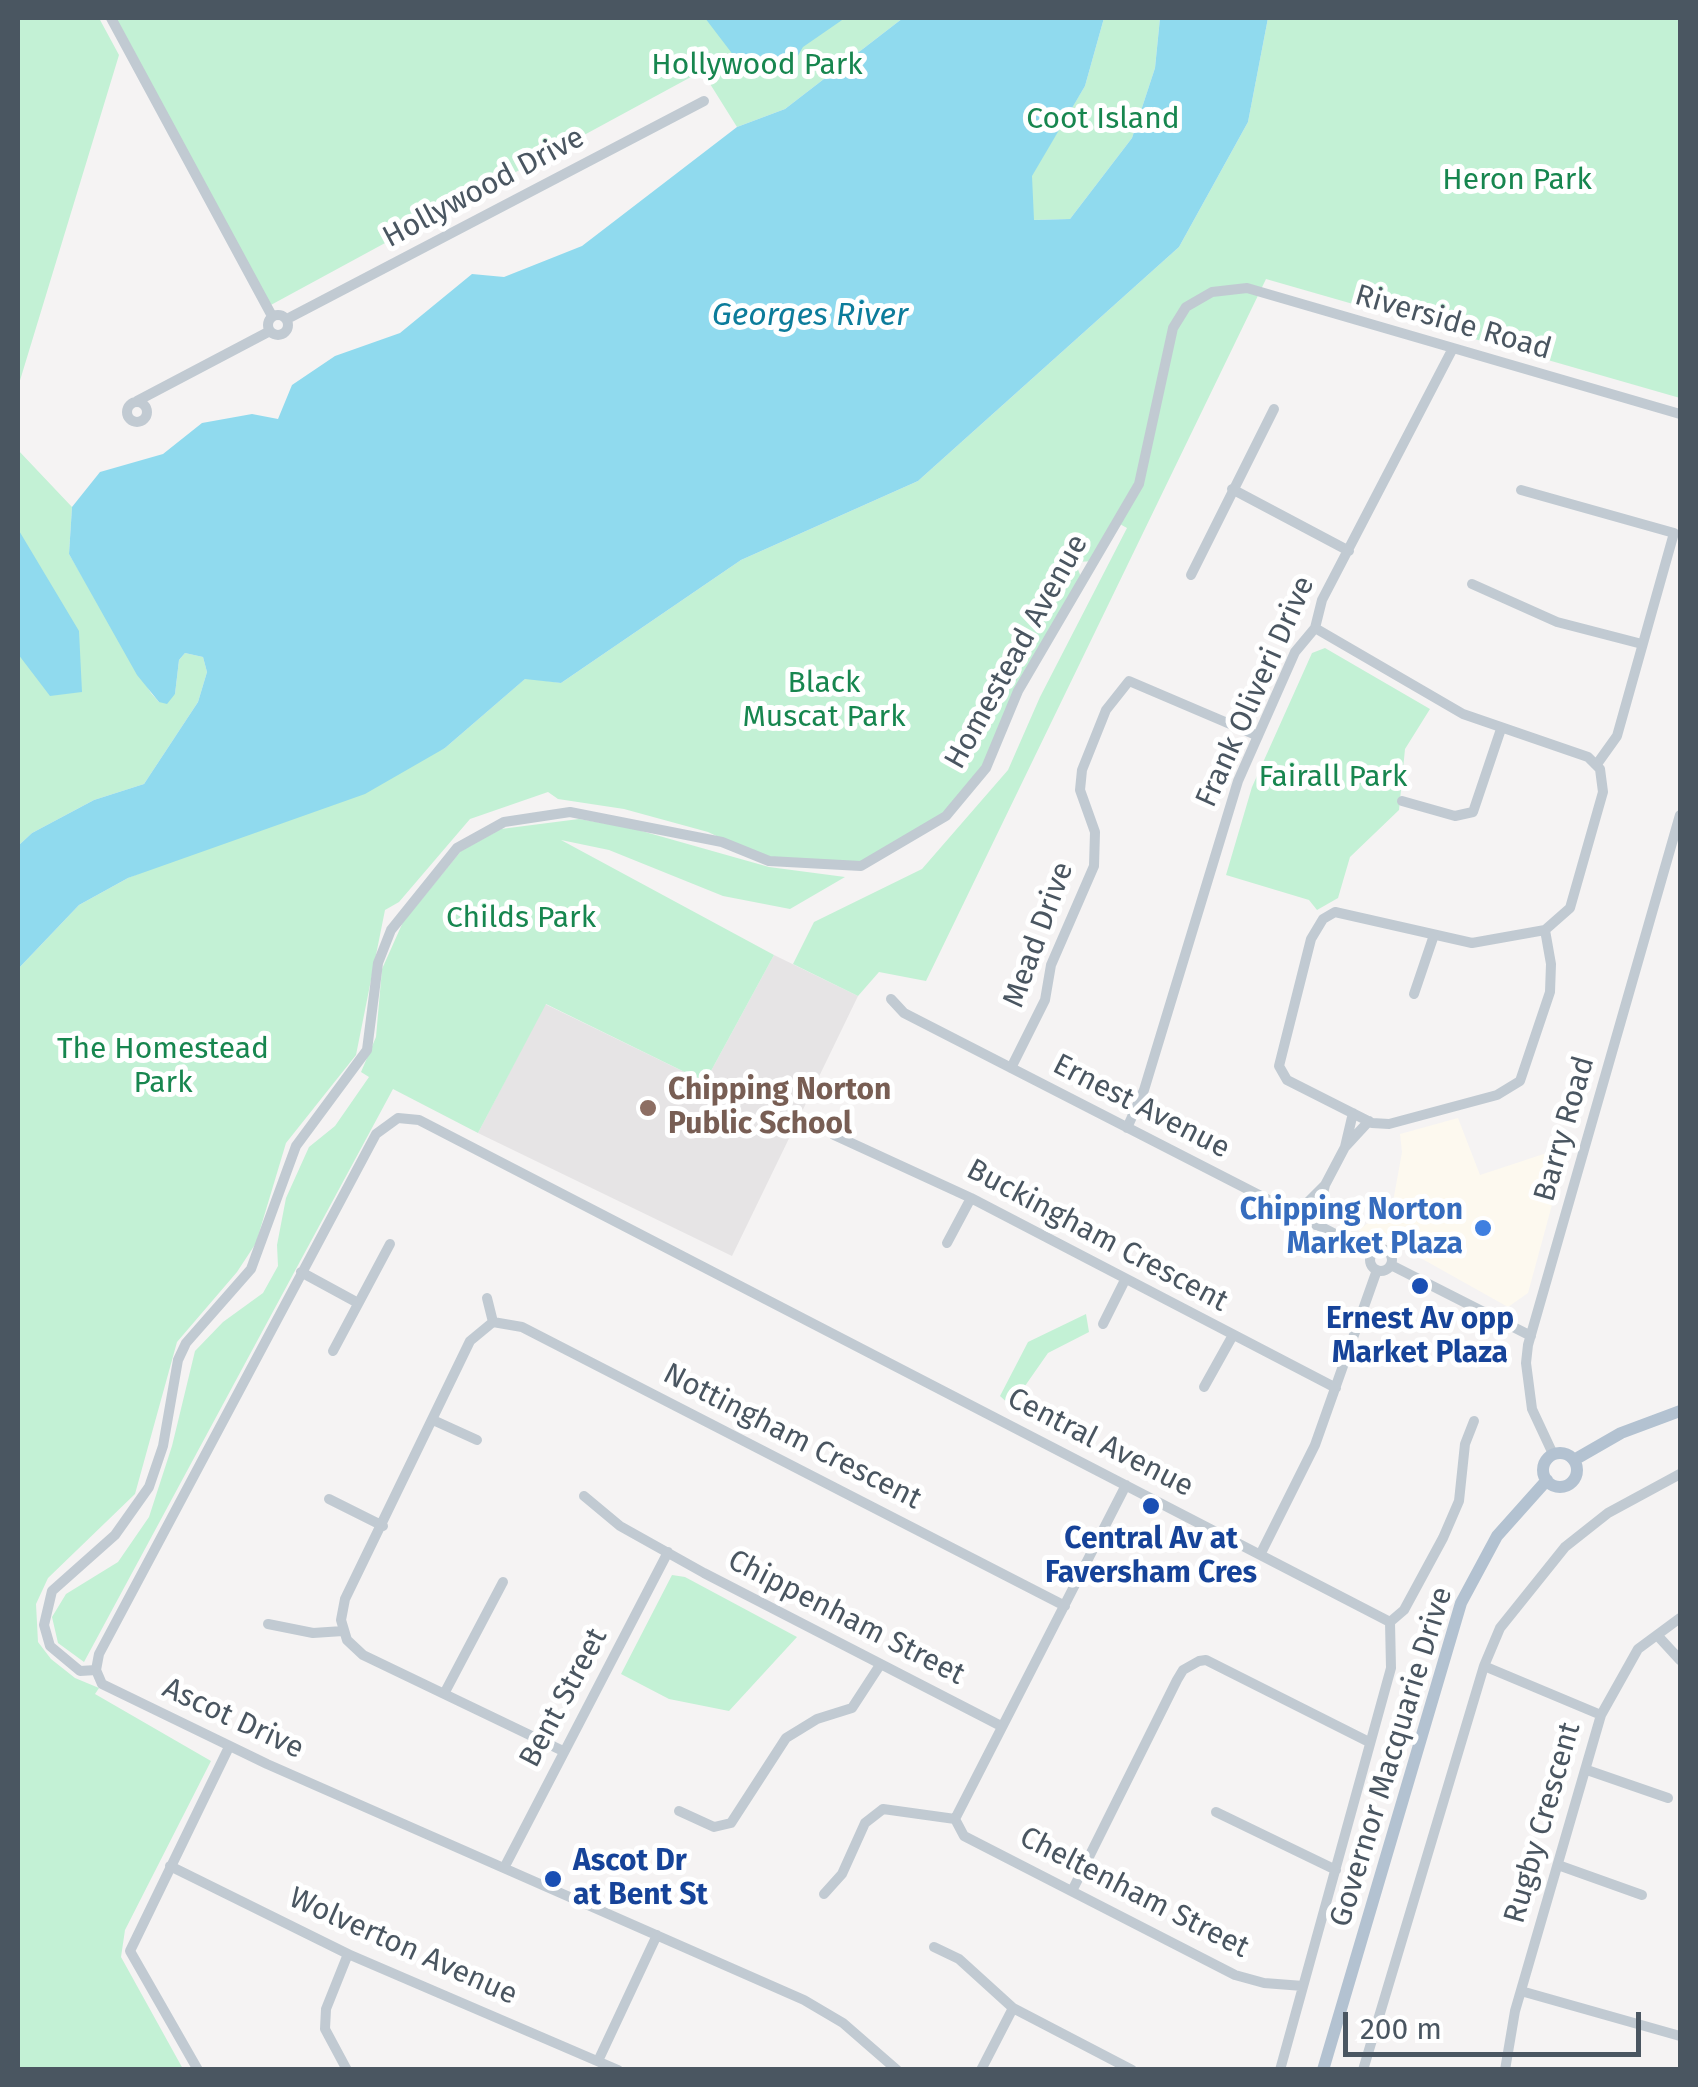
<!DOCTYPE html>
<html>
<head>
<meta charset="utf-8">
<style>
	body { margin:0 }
	#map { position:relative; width:1698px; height:2087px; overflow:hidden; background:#f5f3f3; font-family:"Fira Sans",sans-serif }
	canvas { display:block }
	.frame { position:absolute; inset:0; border:20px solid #4a5661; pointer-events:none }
	.scale { position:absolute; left:1343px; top:2012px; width:298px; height:45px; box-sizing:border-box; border:5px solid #4a5661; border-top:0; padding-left:12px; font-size:30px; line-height:35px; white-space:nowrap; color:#4a5661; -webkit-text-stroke:8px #fff; paint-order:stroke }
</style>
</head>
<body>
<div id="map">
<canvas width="1698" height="2087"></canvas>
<div class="frame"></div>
<div class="scale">200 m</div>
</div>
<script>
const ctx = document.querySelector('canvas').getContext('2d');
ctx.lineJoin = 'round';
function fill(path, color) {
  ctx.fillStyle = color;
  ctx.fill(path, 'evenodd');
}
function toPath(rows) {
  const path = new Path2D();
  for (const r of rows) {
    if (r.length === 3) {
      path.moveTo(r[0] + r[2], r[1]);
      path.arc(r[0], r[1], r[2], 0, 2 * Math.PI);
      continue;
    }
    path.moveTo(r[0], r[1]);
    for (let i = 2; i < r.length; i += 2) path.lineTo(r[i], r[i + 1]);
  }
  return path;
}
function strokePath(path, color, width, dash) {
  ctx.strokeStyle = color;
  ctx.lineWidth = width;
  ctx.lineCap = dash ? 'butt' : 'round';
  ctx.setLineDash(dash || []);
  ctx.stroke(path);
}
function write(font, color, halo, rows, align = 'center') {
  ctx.font = font + ' "Fira Sans",sans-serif';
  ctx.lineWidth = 10;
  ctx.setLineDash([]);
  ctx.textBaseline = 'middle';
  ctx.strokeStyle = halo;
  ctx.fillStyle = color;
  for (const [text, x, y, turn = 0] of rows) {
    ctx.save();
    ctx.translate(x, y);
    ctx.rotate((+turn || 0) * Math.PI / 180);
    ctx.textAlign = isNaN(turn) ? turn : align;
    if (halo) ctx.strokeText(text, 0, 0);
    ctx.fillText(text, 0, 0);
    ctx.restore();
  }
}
fill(toPath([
	[1458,1118,1480,1175,1568,1146,1528,1293,1508,1307,1392,1242,1358,1231,1393,1202,1402,1152,1400,1134]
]), '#fdf9ef');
fill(toPath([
	[774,955,858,996,732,1256,478,1133,545,1004,705,1082]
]), '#e6e4e5');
fill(toPath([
	[18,18,99,18,119,55,18,387],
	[116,18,903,18,785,109,737,127,702,71,269,306],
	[1104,18,1160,18,1155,68,1132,138,1070,219,1033,220,1031,176,1085,86],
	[1268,18,1680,18,1680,398,1266,279,926,981,879,972,858,996,793,964,814,922,922,869,1008,770,1040,697,1127,528,1118,523,1097,561,1075,562,1083,582,1050,634,986,768,960,803,861,866,769,861,708,832,624,809,558,799,548,792,470,819,399,902,385,910,356,1055,286,1143,256,1243,237,1272,177,1342,135,1494,48,1578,36,1604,38,1642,51,1659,75,1678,99,1688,95,1694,211,1761,125,1930,121,1957,183,2069,18,2069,18,969,79,905,128,878,445,748,526,678,561,683,741,560,918,481,1179,247,1248,122],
	[18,450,72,507,69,554,151,693,159,702,175,694,179,660,185,653,203,657,207,672,198,702,144,784,94,800,32,833,18,846],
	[1325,648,1430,709,1405,749,1399,810,1350,857,1338,898,1317,910,1309,900,1226,875,1252,787,1312,653],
	[579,819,631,828,769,867,845,877,790,909,723,896,609,850,561,840,774,955,705,1082,546,1004,478,1133,393,1089,84,1662,58,1643,52,1617,66,1594,118,1562,149,1517,172,1446,195,1351,223,1322,263,1293,278,1266,277,1245,286,1198,309,1147,335,1126,369,1077,361,1072,376,1037,382,969,403,922,461,851,501,829],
	[1086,1314,1089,1332,1048,1353,1011,1406,1000,1396,1028,1342],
	[672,1575,685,1577,797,1637,729,1711,669,1699,621,1674]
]), '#c3f1d5');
fill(toPath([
	[705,18,845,18,803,47,789,71,750,77],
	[903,18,1104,18,1085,86,1032,176,1034,220,1070,219,1132,138,1155,68,1160,18,1268,18,1248,122,1179,247,918,481,741,560,561,683,525,679,445,748,365,794,128,878,79,905,18,969,18,846,32,833,94,800,144,784,198,702,207,672,203,657,185,653,179,660,175,694,167,704,159,702,137,675,69,554,72,507,100,472,163,454,202,423,252,414,278,419,292,385,335,356,400,333,472,274,504,277,582,246,737,127,785,109],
	[18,529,79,631,82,692,50,696,18,654]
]), '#90daee');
strokePath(toPath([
	[111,18,272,316],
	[278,325,10],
	[287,319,704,101],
	[137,401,270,331],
	[137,412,10],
	[1232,489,1349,551],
	[1521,490,1674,533,1617,736,1597,764],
	[1191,575,1274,409],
	[1472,584,1557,622,1642,644],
	[1315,628,1463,714,1588,757,1600,769,1603,792,1570,908,1545,930,1551,964,1550,992,1520,1081,1497,1095,1389,1124,1372,1123,1287,1080,1279,1066,1311,939,1323,919,1335,912,1472,943,1545,930],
	[1402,801,1455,816,1473,812,1501,729],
	[1414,994,1434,935],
	[891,999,904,1013,1372,1253],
	[1011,1068,1045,1000,1051,965,1094,866,1095,832,1080,790,1082,770,1106,710,1129,681,1258,736],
	[1127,1128,1144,1090,1238,781,1295,652,1315,628,1322,600,1452,350],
	[834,1135,971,1198,1336,1388],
	[1345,1147,1353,1113],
	[1296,1214,1325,1185,1345,1147,1369,1121],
	[1316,1225,1325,1185],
	[947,1243,971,1198],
	[1381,1260,11],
	[1391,1265,1531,1336],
	[301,1272,358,1303],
	[487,1298,493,1322],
	[1103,1324,1125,1280],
	[333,1351,390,1244],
	[1204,1387,1233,1335],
	[433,1420,477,1440],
	[1553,1454,1532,1409,1526,1363,1528,1345,1680,815],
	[584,1496,620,1526,704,1573,1001,1726],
	[329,1499,383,1526],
	[1261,1553,1315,1445,1377,1270],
	[1390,1622,1404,1610,1443,1538,1459,1501,1465,1444,1474,1421],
	[268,1624,313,1633,343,1631],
	[1657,1635,1680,1660],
	[1484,1666,1601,1715],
	[96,1670,80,1671,50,1646,44,1625,52,1591,115,1535,149,1487,163,1446,178,1360,186,1343,251,1269,296,1146,367,1050,378,963,391,930,457,848,504,822,570,812,722,842,769,861,861,866,946,816,986,768,1018,691,1139,484,1173,328,1186,307,1212,292,1247,288,1680,414],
	[445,1692,503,1582],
	[563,1751,363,1655,347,1640,341,1620,345,1599,470,1341,493,1322,522,1327,1065,1606],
	[1587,1770,1668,1798],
	[679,1811,714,1827,731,1823,786,1738,817,1719,852,1708,880,1665],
	[1216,1812,1336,1870],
	[955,1819,964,1836,1235,1975,1264,1983,1303,1986],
	[955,1819,1126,1485],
	[1558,1865,1642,1895],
	[170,1866,348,1954,618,2070],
	[504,1868,668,1552],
	[1072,1891,1177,1680,1183,1670,1199,1661,1206,1660,1369,1742],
	[824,1894,842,1874,865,1823,883,1809,955,1819],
	[934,1947,959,1959,1013,2008,1132,2070],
	[1521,1991,1680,2036],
	[598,2061,657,1935],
	[198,2070,130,1951,229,1747],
	[347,2070,325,2029,326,2009,348,1954],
	[897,2070,843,2023,804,2000,267,1764,102,1684,96,1670,99,1654,376,1134,398,1118,419,1120,1390,1622],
	[981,2070,1013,2008],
	[1280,2070,1391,1668,1390,1622],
	[1363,2070,1484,1666,1500,1628,1565,1547,1608,1513,1680,1474],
	[1505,2070,1515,2011,1601,1715,1638,1649,1680,1618]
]), '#c1cad2', 10);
strokePath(toPath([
	[1560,1470,17],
	[1574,1460,1621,1433,1680,1411],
	[1323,2070,1461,1603,1497,1536,1547,1480]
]), '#b3c2d1', 12);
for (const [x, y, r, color] of [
	[648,1108,10,"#8d6e63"],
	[1483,1228,10,"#3f7fe0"],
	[1420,1286,10,"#1a4fb4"],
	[1151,1506,10,"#1a4fb4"],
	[553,1879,10,"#1a4fb4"]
]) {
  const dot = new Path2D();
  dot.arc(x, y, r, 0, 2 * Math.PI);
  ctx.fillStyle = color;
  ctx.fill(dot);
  strokePath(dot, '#fff', 4);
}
write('30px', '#17864f', '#fff', [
	["Hollywood Park",757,66],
	["Coot Island",1103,120],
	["Heron Park",1517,181],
	["Black",824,684],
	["Muscat Park",824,718],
	["Fairall Park",1333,778],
	["Childs Park",521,919],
	["The Homestead",163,1050],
	["Park",163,1084]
]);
write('30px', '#4a5661', '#fff', [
	["Hollywood Drive",484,188,-28],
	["Riverside Road",1453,323,16],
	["Homestead Avenue",1017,652,-61],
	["Frank Oliveri Drive",1256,692,-66],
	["Mead Drive",1039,935,-70],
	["Ernest Avenue",1141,1107,27],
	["Barry Road",1565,1129,-74],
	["Buckingham Crescent",1097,1236,28],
	["Nottingham Crescent",792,1437,27],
	["Central Avenue",1100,1443,27],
	["Chippenham Street",846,1618,27],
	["Bent Street",564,1698,-62],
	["Ascot Drive",233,1719,25],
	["Governor Macquarie Drive",1392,1757,-73],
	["Rugby Crescent",1543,1823,-74],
	["Cheltenham Street",1134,1893,27],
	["Wolverton Avenue",403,1947,24]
]);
write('bold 30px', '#785e54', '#fff', [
	["Chipping Norton",668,1091],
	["Public School",668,1125]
], 'left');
write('bold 30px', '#366cbe', '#fff', [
	["Chipping Norton",1463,1211],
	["Market Plaza",1463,1245]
], 'right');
write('bold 30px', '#164399', '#fff', [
	["Ernest Av opp",1420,1320],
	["Market Plaza",1420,1354],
	["Central Av at",1151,1540],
	["Faversham Cres",1151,1574],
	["Ascot Dr",573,1862,"left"],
	["at Bent St",573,1896,"left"]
]);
write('italic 32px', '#0c7c9b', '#fff', [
	["Georges River",810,316]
]);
</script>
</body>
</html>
